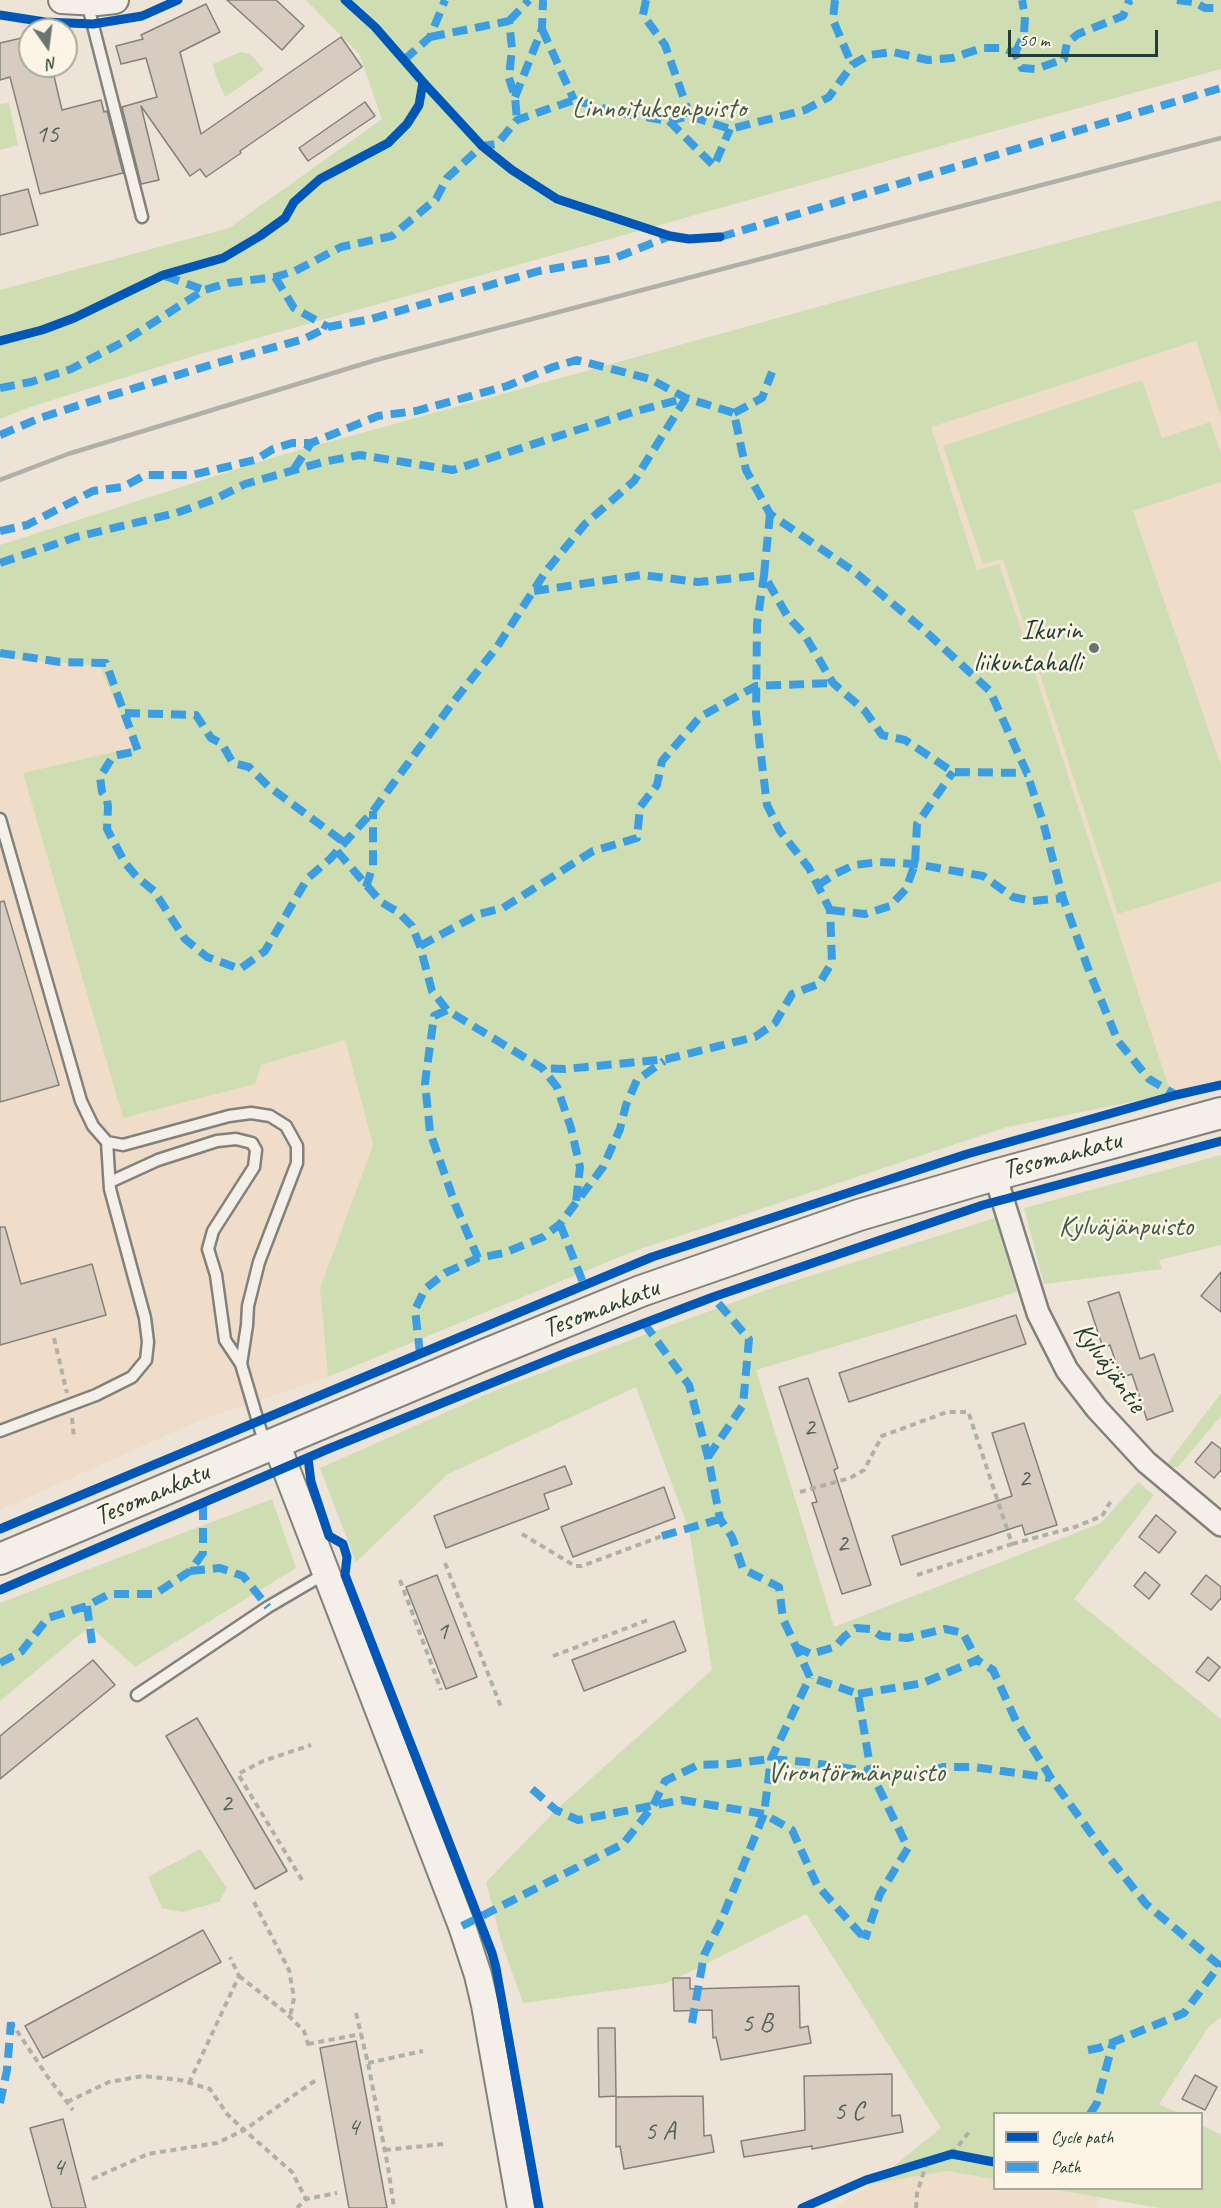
<!DOCTYPE html>
<html>
<head>
<meta charset="utf-8">
<style>
	body { margin:0 }
	#map { position:relative; width:1221px; height:2208px; overflow:hidden; background:#ede3d7; font-family:Caveat,sans-serif }
	canvas { display:block }
	.legend { position:absolute; left:993px; top:2112px; width:210px; height:78px; box-sizing:border-box; background:#fcf5e5; border:2px solid #a4ab9e; margin:0; padding:8px 10px; list-style:none; font-size:18px; color:#1f3d34 }
	.legend li { display:flex; align-items:center; gap:12px; height:30px }
	.legend b { width:30px; border:2px solid #a4ab9e }
	.north { position:absolute; left:18px; top:18px; width:60px; height:60px; box-sizing:border-box; background:#fcf5e5; border:2px solid #a4ab9e; border-radius:50%; rotate:166deg; font-size:16px; font-weight:700; line-height:24px; text-align:center; color:#1f3d34 }
	.north::after { content:''; display:block; margin:auto; width:21px; height:27px; background:#67776d; clip-path:polygon(50% 0,100% 100%,50% 72%,0 100%) }
	.scale { position:absolute; left:1008px; top:30px; width:150px; height:27px; box-sizing:border-box; border:3px solid #1f3d34; border-top:0; padding-left:8px; font-size:18px; line-height:21px; white-space:nowrap; color:#1f3d34; -webkit-text-stroke:4px #fcf5e5; paint-order:stroke }
</style>
</head>
<body>
<div id="map">
<canvas width="1221" height="2208"></canvas>
<ul class="legend">
<li><b style="height:8px;background:#0057b8"></b>Cycle path</li>
<li><b style="height:8px;background:#3c9ee2"></b>Path</li>
</ul>
<div class="north">N</div>
<div class="scale">50 m</div>
</div>
<script>
const ctx = document.querySelector('canvas').getContext('2d');
ctx.lineJoin = 'round';
function fill(path, color) {
  ctx.fillStyle = color;
  ctx.fill(path, 'evenodd');
}
function toPath(rows) {
  const path = new Path2D();
  for (const r of rows) {
    path.moveTo(r[0], r[1]);
    for (let i = 2; i < r.length; i += 2) path.lineTo(r[i], r[i + 1]);
  }
  return path;
}
function strokePath(path, color, width, dash) {
  ctx.strokeStyle = color;
  ctx.lineWidth = width;
  ctx.lineCap = dash ? 'butt' : 'round';
  ctx.setLineDash(dash || []);
  ctx.stroke(path);
}
function write(font, color, halo, rows, align = 'center') {
  ctx.font = font + ' Caveat,sans-serif';
  ctx.lineWidth = 5;
  ctx.setLineDash([]);
  ctx.textBaseline = 'middle';
  ctx.strokeStyle = halo;
  ctx.fillStyle = color;
  for (const [text, x, y, turn = 0] of rows) {
    ctx.save();
    ctx.translate(x, y);
    ctx.rotate((+turn || 0) * Math.PI / 180);
    ctx.textAlign = isNaN(turn) ? turn : align;
    if (halo) ctx.strokeText(text, 0, 0);
    ctx.fillText(text, 0, 0);
    ctx.restore();
  }
}
fill(toPath([
	[1196,340,1221,417,1221,1081,1171,1094,999,564,977,570,930,426],
	[0,658,100,666,134,747,24,773,261,1065,345,1040,373,1145,320,1288,328,1377,201,1420,0,1510],
	[947,2171,994,2179,994,2188,1052,2189,1098,2196,1097,2208,834,2208,872,2184]
]), '#f0ddc9');
fill(toPath([
	[306,0,1221,0,1221,69,955,142,197,355,30,407,0,419,0,290,229,228,382,119,359,54],
	[241,52,250,54,264,70,225,97,216,76,213,64],
	[9,103,18,145,0,150,0,104],
	[1221,200,1221,417,1196,341,931,427,977,570,999,564,1023,635,1027,633,1003,559,983,564,943,446,1142,380,1162,438,1210,422,1221,454,1221,482,1133,511,1221,766,1221,881,1118,914,1034,656,1030,658,1171,1094,1007,1127,637,1250,328,1377,320,1288,373,1145,345,1040,261,1065,255,1084,123,1118,23,773,134,747,100,666,0,658,0,545,278,456,879,290],
	[1221,1155,1221,1245,1159,1260,1162,1269,1044,1284,1024,1208],
	[995,1218,1017,1292,756,1370,834,1627,1101,1523,1138,1482,1154,1495,1074,1599,1221,1719,1221,2017,1208,2028,1159,2104,1178,2113,994,2114,994,2179,947,2171,872,2184,941,2128,806,1914,667,1983,523,2003,502,1944,486,1882,556,1810,712,1670,689,1530,636,1387,448,1474,356,1562,320,1468,503,1387,772,1288],
	[1221,1393,1221,1416,1178,1467,1165,1467],
	[272,1499,296,1568,135,1667,90,1626,0,1701,0,1603],
	[200,1849,227,1888,219,1902,182,1912,162,1908,148,1877],
	[1202,2125,1221,2135,1221,2208,1160,2208,1052,2189,1202,2188]
]), '#cfdeb2');
const building = toPath([
	[227,0,276,0,304,26,282,50,227,0],
	[206,4,220,32,180,52,201,134,341,37,362,67,240,151,241,153,206,177,200,169,190,176,141,106,159,180,141,184,122,107,157,97,146,58,121,64,116,46,143,39,141,35,206,4],
	[30,36,30,66,48,66,51,77,54,76,62,110,101,100,104,112,107,111,123,173,40,194,10,77,0,80,0,43,30,36],
	[365,102,375,116,308,161,299,148,365,102],
	[28,189,38,225,0,235,0,196,28,189],
	[4,901,59,1085,0,1102,0,902,4,901],
	[0,1227,5,1227,21,1284,92,1264,106,1315,0,1345,0,1227],
	[1221,1272,1221,1312,1201,1296,1221,1272],
	[1119,1292,1140,1359,1154,1354,1173,1411,1147,1420,1132,1374,1121,1378,1110,1345,1103,1348,1088,1302,1119,1292],
	[1016,1315,1026,1344,849,1402,839,1373,1016,1315],
	[808,1378,838,1468,834,1470,871,1585,842,1594,812,1503,817,1502,779,1387,808,1378],
	[1024,1423,1057,1525,1025,1535,1022,1525,901,1565,892,1536,1012,1496,992,1433,1024,1423],
	[1212,1442,1221,1449,1221,1470,1214,1478,1195,1462,1212,1442],
	[565,1466,572,1484,544,1494,549,1509,446,1548,434,1516,565,1466],
	[664,1487,675,1518,573,1557,561,1527,664,1487],
	[1156,1515,1176,1532,1159,1553,1139,1537,1156,1515],
	[1145,1572,1160,1585,1149,1599,1134,1586,1145,1572],
	[437,1575,477,1677,446,1689,406,1587,437,1575],
	[1206,1575,1221,1587,1221,1598,1211,1610,1191,1594,1206,1575],
	[674,1621,686,1651,584,1691,572,1660,674,1621],
	[1208,1657,1220,1667,1209,1681,1196,1672,1208,1657],
	[93,1660,115,1685,0,1779,0,1736,93,1660],
	[197,1718,287,1871,255,1889,166,1736,197,1718],
	[203,1930,221,1962,43,2058,25,2026,203,1930],
	[673,1978,690,1978,690,1989,799,1986,800,2028,808,2026,811,2043,721,2060,716,2037,713,2038,712,2010,674,2011,673,1978],
	[598,2028,615,2028,616,2096,599,2097,598,2028],
	[356,2041,387,2208,349,2208,320,2048,356,2041],
	[892,2074,892,2116,900,2115,903,2132,812,2149,812,2146,744,2157,741,2141,805,2130,804,2076,892,2074],
	[1195,2075,1217,2087,1205,2110,1182,2099,1195,2075],
	[703,2096,704,2136,711,2135,714,2152,624,2169,620,2146,616,2147,616,2097,703,2096],
	[63,2119,86,2208,52,2208,30,2128,63,2119]
]);
fill(building, '#d8ccc0');
strokePath(building, '#81827b', 1.5);
const service = toPath([
	[87,2,142,217],
	[0,819,81,1101,93,1126,107,1142,123,1145,229,1116,251,1113,270,1116,286,1126,297,1146,297,1163,259,1262,248,1306,247,1325,241,1364],
	[110,1182,158,1160,217,1141,236,1139,252,1143,256,1150,254,1167,213,1231,208,1249,216,1275,225,1340,241,1364,265,1445],
	[0,1431,96,1395,132,1377,146,1360,148,1342,145,1318,110,1189,107,1142],
	[137,1695,268,1607,326,1573]
]);
const minor = toPath([
	[995,1175,1038,1313,1067,1370,1097,1409,1146,1462,1221,1525]
]);
const tertiary = toPath([
	[62,0,97,2,115,0],
	[276,1443,462,1926,478,1975,485,2005,521,2208]
]);
const secondary = toPath([
	[0,1559,484,1355,641,1291,859,1215,995,1175,1221,1113]
]);
strokePath(service, '#81827b', 15);
strokePath(minor, '#81827b', 26);
strokePath(tertiary, '#81827b', 30);
strokePath(secondary, '#81827b', 34);
strokePath(toPath([
	[54,1338,67,1393],
	[72,1418,74,1438],
	[800,1492,850,1478,864,1470,882,1436,947,1412,966,1412],
	[522,1534,575,1566,582,1566,662,1536],
	[1012,1544,1075,1527,1102,1516,1112,1499],
	[445,1563,501,1707],
	[917,1575,1012,1544,968,1411],
	[400,1580,441,1690],
	[553,1656,648,1620],
	[302,1880,238,1774,263,1761,311,1745],
	[254,1902,289,1970,294,1998,290,2017],
	[239,1976,285,2012,304,2031,310,2050],
	[356,2013,368,2063,388,2167,394,2208],
	[11,2022,47,2076,73,2110],
	[308,2044,361,2034],
	[368,2063,423,2051],
	[189,2083,239,1976,230,1957],
	[67,2102,109,2082,143,2076,180,2080,210,2089,227,2114,244,2130,316,2080],
	[385,2150,443,2144],
	[952,2154,969,2132],
	[92,2179,148,2154,217,2143,244,2130,292,2172,306,2199],
	[297,2208,306,2199,337,2193],
	[916,2208,917,2193,927,2162]
]), '#afb0aa', 4, [6, 4.5]);
strokePath(service, '#f4f0e9', 10);
strokePath(minor, '#f4f0e9', 21);
strokePath(tertiary, '#f4f0e9', 26);
strokePath(secondary, '#f4f0e9', 30);
strokePath(toPath([
	[0,480,68,454,376,360,1221,138]
]), '#afb0aa', 4.5);
strokePath(toPath([
	[646,0,643,15,665,45,690,116],
	[835,0,833,20,852,65],
	[1177,0,1194,2,1205,8,1221,8],
	[509,21,529,0],
	[542,29,574,100],
	[430,37,509,21,512,48,509,78,515,97,517,120],
	[1015,53,1024,35,1025,16,1022,0],
	[404,60,430,37,445,0],
	[515,97,542,29,543,0],
	[669,121,714,166,730,129],
	[720,237,1221,88],
	[165,276,204,290],
	[275,277,294,308,328,327],
	[0,388,31,382,71,369,123,342,204,290,228,283,275,277,295,271,341,247,392,236,436,199,447,178,482,146,497,144,517,120,574,100,620,113,669,121,690,116,730,129,805,110,829,97,852,65,869,55,893,52,928,60,952,58,982,48,1003,48,1015,53,1022,68,1036,69,1064,59,1067,43,1078,34,1123,16,1129,1,1132,0],
	[734,413,762,398,772,372],
	[0,435,40,418,89,402,217,363,304,339,328,327,371,319,539,271,615,258,670,236],
	[294,469,311,443],
	[770,514,764,575,788,617,804,634,833,683,865,711,882,735,905,740,953,772,1027,773],
	[0,531,27,525,93,491,123,487,145,475,192,475,255,460,273,449,292,443,311,443,378,416,416,411,507,386,553,367,577,360,650,379,686,398,734,413,746,470,770,514,855,572,924,630,990,691,1027,773,1043,822,1063,898,1089,971,1118,1041,1149,1079,1176,1095],
	[0,563,76,537,176,513,215,499,245,484,323,462,360,455,453,470,633,412,686,398],
	[534,591,642,575,698,582,764,575,757,624,756,714,767,805,780,831,809,868,830,910,832,962,819,984,792,994,775,1023,755,1037,667,1059,565,1069,542,1068],
	[0,653,60,662,106,663,138,751,113,756,100,777,102,792,107,799,108,807,107,829,125,863,137,877,154,891,185,939,207,957,240,969,265,951,307,879,330,859,373,811,454,701,497,647,546,571,585,524,634,481,686,398],
	[125,713,196,715,211,738,222,744,233,763,249,767,268,786,345,843],
	[337,851,381,902,398,912,412,926,420,946,432,991,447,1010,542,1068,557,1087,571,1128,580,1167,576,1202],
	[817,886,835,874,854,865,880,862,915,864,983,876,1013,897,1032,901,1063,898],
	[366,887,373,866,373,811],
	[830,910,865,914,890,906,906,889,915,864,917,824,953,772],
	[420,946,479,914,503,908,593,851,637,838,640,807,657,785,662,761,700,717,756,686,833,683],
	[447,1010,434,1016,425,1083,430,1132,455,1204,478,1258],
	[560,1224,584,1285],
	[644,1323,689,1385,708,1457,720,1519,732,1537,743,1569,779,1587,783,1619,810,1677,858,1694,871,1772,908,1848,880,1894,865,1939],
	[420,1353,415,1310,425,1289,445,1273,478,1258,504,1253,543,1237,560,1224,603,1167,620,1129,626,1105,637,1080,664,1061],
	[708,1457,743,1405,749,1339,713,1297],
	[662,1536,720,1519],
	[190,1571,220,1568,243,1576,268,1607],
	[87,1606,92,1643],
	[796,1647,811,1654,835,1647,845,1636,856,1628,871,1629,881,1636,907,1638,945,1629,963,1633,977,1660],
	[0,1663,21,1652,48,1618,87,1606,109,1594,155,1594,190,1571,203,1553,203,1503],
	[858,1694,923,1683,977,1660,993,1670,1016,1721,1051,1778,1103,1850,1146,1904,1219,1965],
	[532,1789,556,1810,578,1820,682,1800,764,1814,792,1830,817,1885,865,1939],
	[462,1926,623,1844,653,1806,665,1781,698,1765,729,1764,771,1759,806,1762,892,1775,923,1773,943,1767,974,1767,1051,1778],
	[692,2023,704,1955,721,1921,764,1814,771,1759,810,1677],
	[1088,2050,1099,2048,1184,2013,1221,1963],
	[0,2103,7,2070,11,2022],
	[1090,2114,1097,2103,1113,2042]
]), '#3c9ee2', 8, [15, 8]);
strokePath(toPath([
	[345,0,375,27,423,82,482,146,512,170,557,199,670,236,689,239,720,237],
	[0,15,45,22,93,24,142,16,178,0],
	[0,341,42,330,74,318,163,275,223,258,260,236,285,218,294,202,320,179,388,143,407,124,419,105,423,82],
	[308,1458,311,1482,329,1536,343,1544,347,1557,345,1575,492,1953,496,1968,539,2208],
	[0,1529,652,1257,967,1154,1176,1095,1221,1085],
	[0,1590,328,1449,566,1353,713,1297,983,1205,1221,1141],
	[802,2208,866,2180,952,2154,994,2162]
]), '#0057b8', 9);
for (const [x, y, r, color] of [
	[1094,648,6,"#67776d"]
]) {
  const dot = new Path2D();
  dot.arc(x, y, r, 0, 2 * Math.PI);
  ctx.fillStyle = color;
  ctx.fill(dot);
  strokePath(dot, '#fcf5e5', 2);
}
write('26px', '#4e6258', null, [
	["15",47,135],
	["2",809,1428],
	["2",1024,1479],
	["2",842,1544],
	["1",442,1632],
	["2",226,1804],
	["5 B",757,2024],
	["5 C",849,2112],
	["4",353,2128],
	["5 A",660,2132],
	["4",58,2168]
]);
write('28px', '#3d5c47', '#fcf5e5', [
	["Linnoituksenpuisto",659,110],
	["Kylväjänpuisto",1126,1228],
	["Virontörmänpuisto",856,1774]
]);
write('28px', '#1f3d34', '#fcf5e5', [
	["Ikurin",1082,632],
	["liikuntahalli",1082,664]
], 'right');
write('28px', '#1f3d34', '#fcf5e5', [
	["Tesomankatu",1062,1156,-15],
	["Tesomankatu",601,1309,-21],
	["Kylväjäntie",1109,1368,54],
	["Tesomankatu",152,1495,-23]
]);
</script>
</body>
</html>
